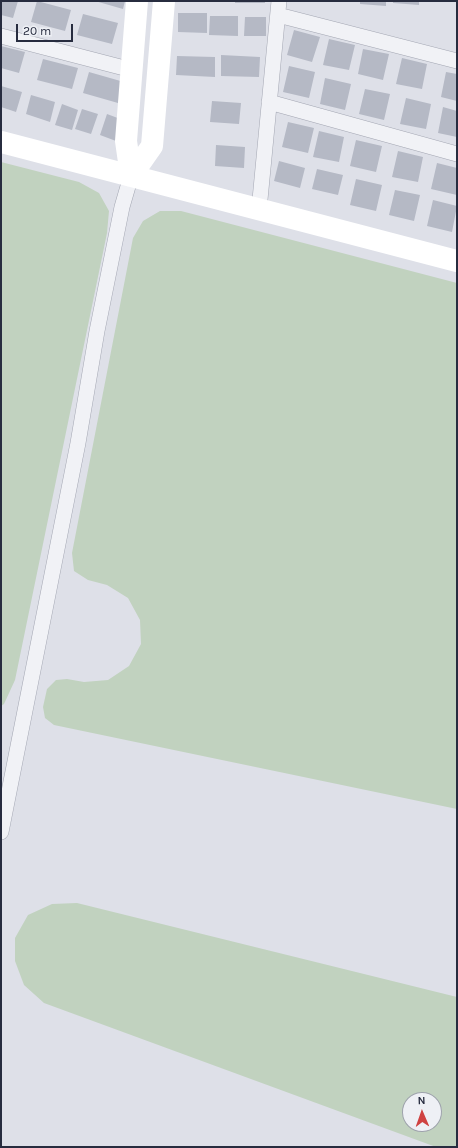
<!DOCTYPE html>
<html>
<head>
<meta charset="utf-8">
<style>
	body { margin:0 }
	#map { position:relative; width:458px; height:1148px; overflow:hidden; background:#dee0e8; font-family:Karla,sans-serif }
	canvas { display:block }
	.frame { position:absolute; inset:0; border:2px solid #272c3f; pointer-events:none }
	.north { position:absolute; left:402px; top:1092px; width:40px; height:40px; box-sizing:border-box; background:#eef0f5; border:1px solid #9ea2ac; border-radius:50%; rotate:358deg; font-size:11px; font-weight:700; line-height:16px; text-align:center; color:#272c3f }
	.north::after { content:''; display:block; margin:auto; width:14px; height:18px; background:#cf4241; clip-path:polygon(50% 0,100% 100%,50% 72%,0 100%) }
	.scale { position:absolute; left:16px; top:24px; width:57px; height:18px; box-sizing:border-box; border:2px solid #272c3f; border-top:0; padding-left:5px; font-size:12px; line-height:14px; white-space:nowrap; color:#272c3f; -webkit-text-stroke:3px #eef0f5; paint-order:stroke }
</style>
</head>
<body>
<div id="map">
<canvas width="458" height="1148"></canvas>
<div class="frame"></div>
<div class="north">N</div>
<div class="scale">20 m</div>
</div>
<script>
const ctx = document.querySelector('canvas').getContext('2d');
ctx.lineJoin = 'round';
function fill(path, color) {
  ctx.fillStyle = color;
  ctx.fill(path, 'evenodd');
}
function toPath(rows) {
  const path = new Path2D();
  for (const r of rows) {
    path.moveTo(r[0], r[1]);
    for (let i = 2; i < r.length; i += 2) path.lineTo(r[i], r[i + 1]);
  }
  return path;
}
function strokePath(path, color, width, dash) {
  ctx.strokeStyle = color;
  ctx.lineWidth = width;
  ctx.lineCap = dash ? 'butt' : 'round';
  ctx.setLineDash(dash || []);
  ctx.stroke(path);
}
fill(toPath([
	[1,162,79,182,99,193,109,211,107,233,15,680,4,704,1,706],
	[160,211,181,211,457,283,457,809,54,725,45,718,43,707,47,689,56,680,67,679,84,682,108,680,129,666,141,644,140,620,128,598,107,585,88,580,74,571,72,553,133,238,143,221],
	[77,903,457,997,457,1147,436,1147,44,1003,24,985,15,961,15,938,28,915,52,904],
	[410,1100,434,1100,434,1124,410,1124]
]), '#c1d2bf');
fill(toPath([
	[1,1,18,1,13,18,1,15],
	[37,1,71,10,65,31,31,22],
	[95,1,125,1,123,9],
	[235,1,265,1,265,3,235,3],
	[360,1,386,1,386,6,360,4],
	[393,1,419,1,419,5,393,3],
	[178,13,207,13,207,33,178,32],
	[83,14,118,23,112,44,77,35],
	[210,16,238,16,238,36,209,35],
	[245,17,266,17,266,36,244,36],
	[294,30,320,37,312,62,287,55],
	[329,39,355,45,349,70,323,65],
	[1,46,25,52,19,73,1,68],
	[363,49,389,54,383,80,358,74],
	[221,55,260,57,259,77,221,76],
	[177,56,215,57,215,77,176,75],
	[402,58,427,64,422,89,396,84],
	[43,59,78,68,72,89,37,80],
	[289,66,315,72,309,98,283,92],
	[89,72,124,82,118,103,83,93],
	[446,72,457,74,457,101,441,97],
	[325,78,351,84,345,110,320,104],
	[1,86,22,92,16,112,1,107],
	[365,89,390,94,384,120,359,114],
	[31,95,55,102,50,122,26,114],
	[406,98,431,104,426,129,400,124],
	[212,101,241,103,239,124,210,122],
	[62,104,78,110,72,130,55,125],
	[443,107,457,111,457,137,438,133],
	[82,109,98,114,91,134,75,129],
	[107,114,123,120,116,141,100,135],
	[288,122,314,128,308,153,282,147],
	[319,131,344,137,339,162,313,157],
	[356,140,382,146,376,172,350,166],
	[216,145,245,147,244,168,215,166],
	[398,151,423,157,418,182,392,177],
	[279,161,305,168,300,188,274,181],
	[437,163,457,168,457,195,431,189],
	[317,169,343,175,338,195,312,189],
	[356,179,382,185,376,211,350,205],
	[395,190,420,195,414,221,389,215],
	[433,200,457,206,452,232,427,226]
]), '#b5b9c5');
const street = toPath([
	[278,15,457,61],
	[1,36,132,70],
	[269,102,457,154],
	[259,210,279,1],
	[1,832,78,443,97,331,122,207,131,176]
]);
strokePath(street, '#a3a6b2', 16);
strokePath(street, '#f1f2f6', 15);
strokePath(toPath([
	[1,142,457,261],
	[131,176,152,146,164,1],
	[131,176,126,141,137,1]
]), '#fff', 22);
</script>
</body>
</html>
